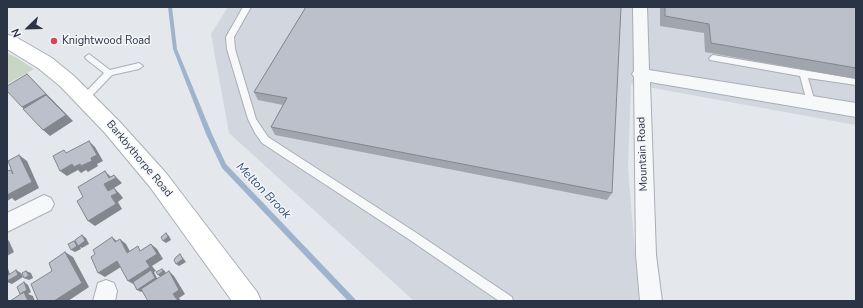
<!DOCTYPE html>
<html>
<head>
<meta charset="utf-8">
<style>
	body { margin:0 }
	#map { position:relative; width:863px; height:308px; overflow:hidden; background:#e4e7ec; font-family:"Nunito Sans",sans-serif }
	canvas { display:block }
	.frame { position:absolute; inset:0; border:8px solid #2b3445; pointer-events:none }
	.north { position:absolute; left:8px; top:8px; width:40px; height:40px; -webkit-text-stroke:3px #f4f6f9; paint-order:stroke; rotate:247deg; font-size:11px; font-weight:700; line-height:16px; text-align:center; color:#2b3445 }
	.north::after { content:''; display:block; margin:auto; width:14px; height:18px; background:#2b3445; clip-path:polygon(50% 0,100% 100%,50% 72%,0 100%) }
</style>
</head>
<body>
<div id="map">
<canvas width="863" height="308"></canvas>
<div class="frame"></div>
<div class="north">N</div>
</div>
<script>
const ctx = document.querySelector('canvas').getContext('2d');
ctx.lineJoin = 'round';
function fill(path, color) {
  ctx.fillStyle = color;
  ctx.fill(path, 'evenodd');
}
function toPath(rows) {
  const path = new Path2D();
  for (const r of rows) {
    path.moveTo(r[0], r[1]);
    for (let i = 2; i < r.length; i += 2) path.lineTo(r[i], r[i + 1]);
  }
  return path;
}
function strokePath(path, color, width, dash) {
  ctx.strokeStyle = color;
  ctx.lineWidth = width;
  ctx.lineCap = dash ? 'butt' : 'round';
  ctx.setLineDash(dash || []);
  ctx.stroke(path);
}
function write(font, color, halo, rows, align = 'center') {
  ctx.font = font + ' "Nunito Sans",sans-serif';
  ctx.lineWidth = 3;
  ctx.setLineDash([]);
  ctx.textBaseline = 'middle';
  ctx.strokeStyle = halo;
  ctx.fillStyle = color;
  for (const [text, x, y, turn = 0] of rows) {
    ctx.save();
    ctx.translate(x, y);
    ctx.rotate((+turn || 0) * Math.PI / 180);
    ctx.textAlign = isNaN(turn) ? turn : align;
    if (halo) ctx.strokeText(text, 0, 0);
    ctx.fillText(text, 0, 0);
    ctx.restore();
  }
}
fill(toPath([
	[228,7,856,7,856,125,631,84,628,168,639,301,414,301,229,133,211,34]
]), '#d2d6de');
fill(toPath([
	[7,53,17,58,34,69,7,84]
]), '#c9d6c5');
fill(toPath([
	[168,7,172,7,177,49,212,134,226,164,355,299,356,301,348,301,222,168,206,134,173,49,168,7]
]), '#9fb4cc');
const lane = toPath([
	[243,7,251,7,234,37,235,49,256,119,268,137,415,232,512,297,513,301,499,301,407,238,262,143,255,133,248,119,227,49,226,37,243,7],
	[89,54,110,70,139,63,143,66,139,69,112,75,87,101,84,102,81,101,80,99,81,97,104,73,86,59,85,57,89,54],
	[713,55,856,79,856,85,808,78,815,102,811,105,807,102,800,76,710,60,709,58,713,55]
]);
const street = toPath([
	[633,7,647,7,649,70,856,103,856,117,650,82,656,255,662,301,640,301,636,255,634,77,632,74,634,71,633,7],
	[44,195,51,198,54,204,51,210,7,232,7,213,44,195],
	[106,280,114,283,117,291,115,301,93,301,98,283,106,280]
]);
const secondary = toPath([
	[7,35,14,36,52,58,74,76,119,121,166,173,257,292,261,301,232,301,150,187,105,133,60,86,38,68,7,49,7,35]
]);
strokePath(lane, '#a9aeb7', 2);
strokePath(street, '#a9aeb7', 2);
strokePath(secondary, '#a9aeb7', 2);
fill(lane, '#f7f8fa');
fill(street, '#f7f8fa');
fill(secondary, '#fff');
fill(toPath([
	[306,7,612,193,607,200,275,135,271,127,283,105,258,100,254,92],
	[660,7,856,7,856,79,705,52,704,33,660,26]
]), '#a1a5ae');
fill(toPath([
	[27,74,73,121,50,136,43,130,29,114,22,107],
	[89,141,95,147,103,161,97,164,98,166,88,172,86,170,81,173,78,170,67,176,60,171,72,164,80,164,91,158],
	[19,155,27,161,39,188,15,201,12,198,7,201,7,193],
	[105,171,111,177,114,175,122,183,111,190,114,195,114,188,120,194,123,198,118,202,122,209,95,226,88,221,108,191,104,184,109,178],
	[166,233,169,236,171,240,166,243,163,241],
	[82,235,86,238,89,244,82,248,80,247,81,249,75,252,71,250,74,241,78,243],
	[112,237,118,242,115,242],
	[7,239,9,241,14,252,7,256],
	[120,239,126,244,133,257,127,253],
	[151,244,157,249,163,259,152,266,156,271,154,272,158,280,141,292,137,290,135,285,128,281,146,261],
	[65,252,73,257,89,287,68,301,54,301],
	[180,254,182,257,186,262,179,266,176,264],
	[117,261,124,265,105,277,98,273],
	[7,266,10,274,7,276],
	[162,269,165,271,166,274,161,277,158,275],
	[16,270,21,273,23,277,12,284,7,282],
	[26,271,31,273,33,278,29,280,24,278],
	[169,271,174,276,185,294,179,298,181,301,178,301,173,294],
	[24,282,28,285,31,292,28,294,33,296,35,301,28,301,25,296,20,294]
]), '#83868d');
const building = toPath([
	[306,7,621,7,612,193,271,127,287,98,254,92,306,7],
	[665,7,856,7,856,68,711,43,709,24,665,16,665,7],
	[27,74,46,94,22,107,7,91,7,86,27,74],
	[46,95,66,115,43,130,23,109,46,95],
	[89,141,97,155,91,158,92,161,81,166,80,164,74,167,72,164,60,171,53,156,64,150,66,153,89,141],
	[19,155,32,182,7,195,7,171,11,170,13,174,8,161,19,155],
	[105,171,109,178,114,175,116,178,104,184,108,191,114,188,117,193,111,196,116,204,88,221,77,201,83,197,78,187,105,171],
	[166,233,168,237,163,241,161,237,166,233],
	[82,235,85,241,78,246,75,240,82,235],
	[112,237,115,242,120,239,127,253,138,246,140,251,151,244,157,254,146,261,150,267,128,281,117,261,98,273,91,257,95,254,93,250,112,237],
	[74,241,77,246,71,250,68,244,74,241],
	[65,252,82,283,54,301,38,301,31,284,52,271,49,263,65,252],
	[180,254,183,259,176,264,174,260,176,257,180,254],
	[162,269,163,271,158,275,156,272,162,269],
	[16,270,18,275,7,281,7,276,16,270],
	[151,270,155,278,137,290,133,282,151,270],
	[26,271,29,276,24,278,22,273,26,271],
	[169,271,179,290,173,294,178,301,148,301,141,289,169,271],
	[24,282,27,290,20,294,17,287,24,282],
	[24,292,28,301,10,301,24,292]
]);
fill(building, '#bbc0ca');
strokePath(building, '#83868d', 1);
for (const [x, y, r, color] of [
	[54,41,4,"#d1495b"]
]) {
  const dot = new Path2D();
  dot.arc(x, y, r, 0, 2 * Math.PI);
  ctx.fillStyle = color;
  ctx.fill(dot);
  strokePath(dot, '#f4f6f9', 1.5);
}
write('11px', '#2b3445', '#f4f6f9', [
	["Knightwood Road",62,41]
], 'left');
write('11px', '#2b3445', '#f4f6f9', [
	["Mountain Road",643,154,-92],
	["Barkbythorpe Road",139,159,50]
]);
write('italic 12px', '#34527a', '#f4f6f9', [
	["Melton Brook",263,191,46]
]);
</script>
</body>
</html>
